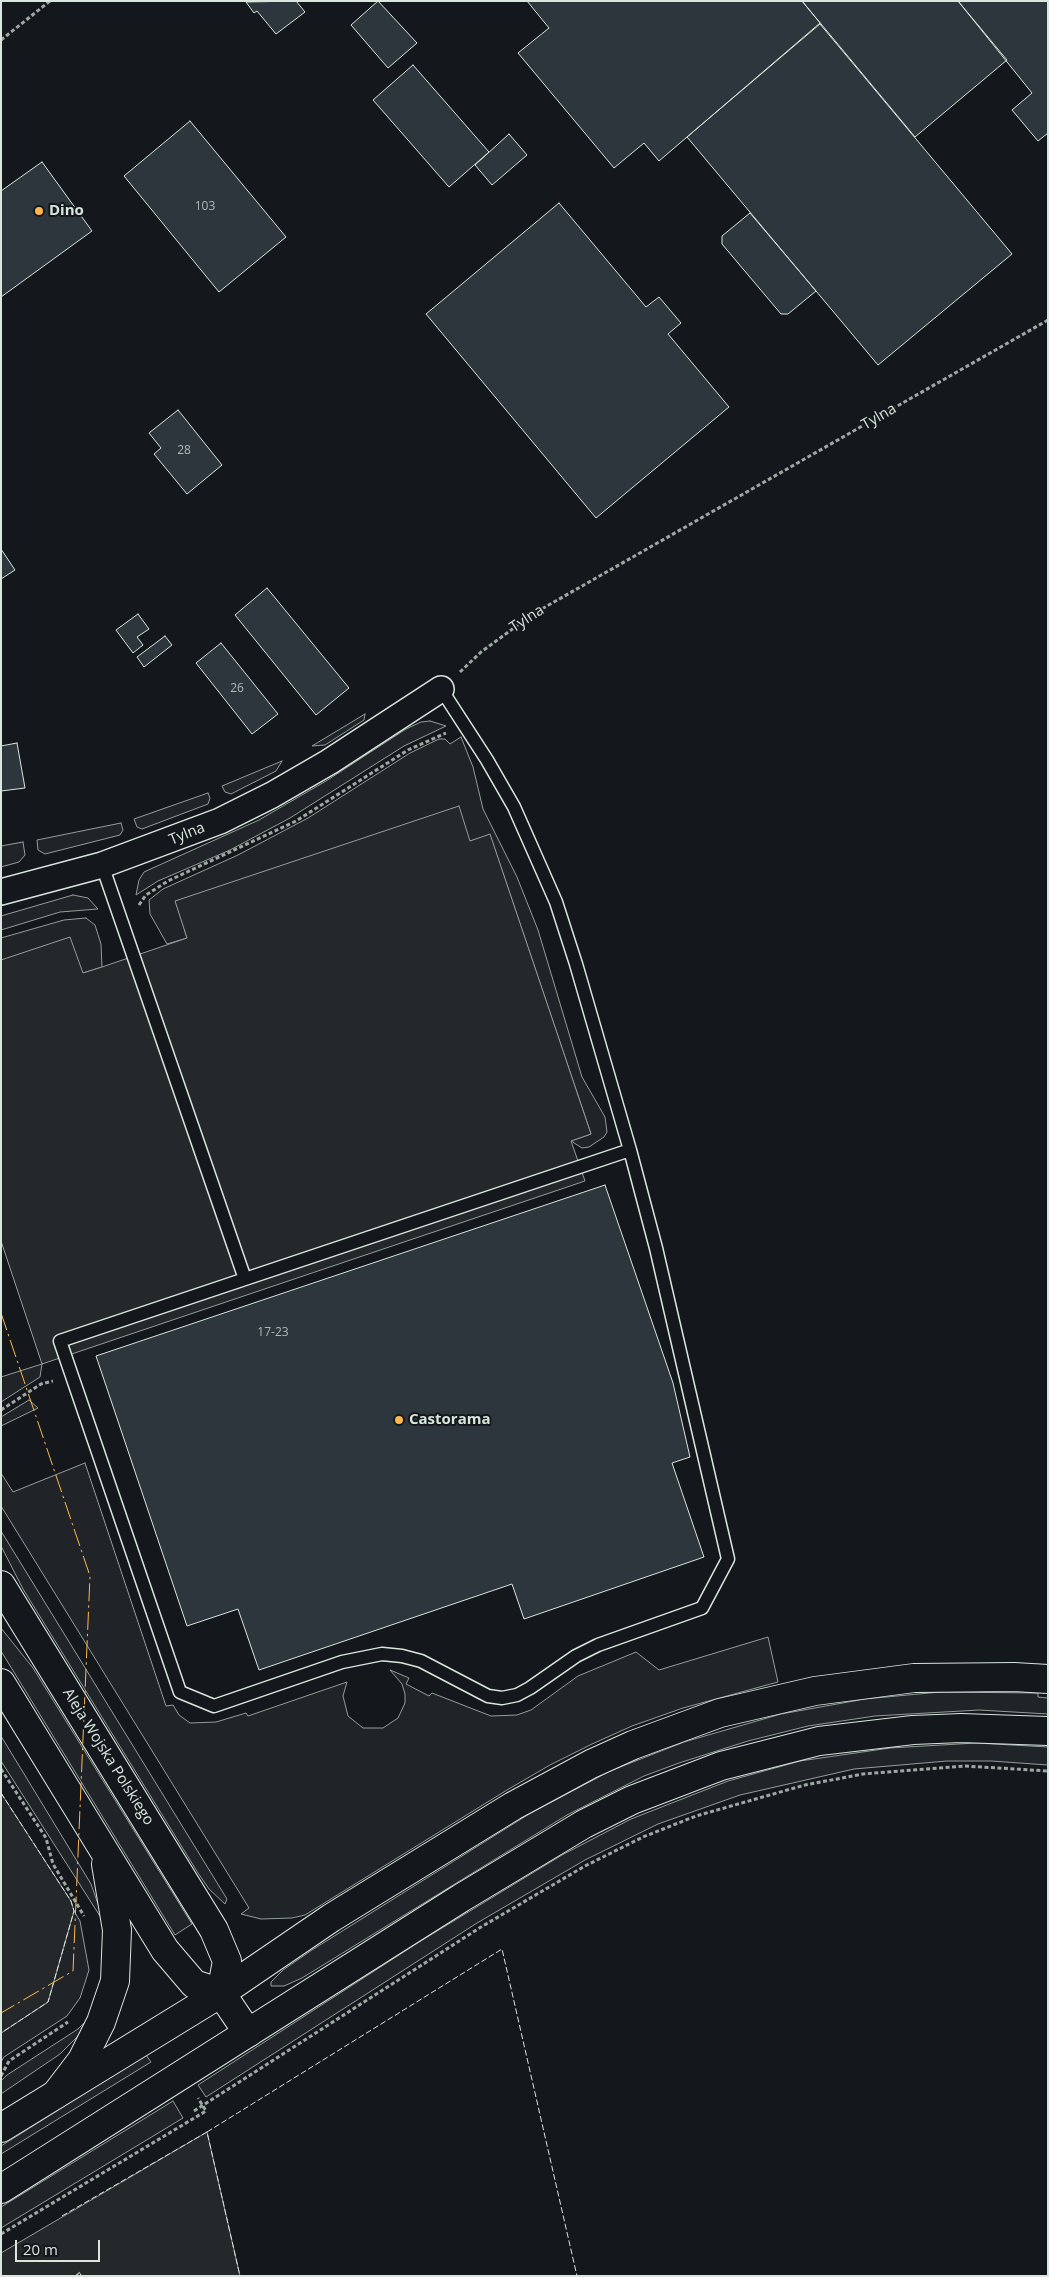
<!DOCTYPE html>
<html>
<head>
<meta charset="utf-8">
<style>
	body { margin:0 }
	#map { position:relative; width:1049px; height:2277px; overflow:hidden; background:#14181c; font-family:"Open Sans",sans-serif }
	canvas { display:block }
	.frame { position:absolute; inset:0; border:2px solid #d8e6dc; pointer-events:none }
	.scale { position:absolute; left:15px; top:2240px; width:85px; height:22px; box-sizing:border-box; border:2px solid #d8e6dc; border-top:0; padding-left:6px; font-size:15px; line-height:18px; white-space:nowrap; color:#d8e6dc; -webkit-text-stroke:4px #14181c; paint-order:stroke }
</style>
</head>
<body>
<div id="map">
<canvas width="1049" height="2277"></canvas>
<div class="frame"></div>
<div class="scale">20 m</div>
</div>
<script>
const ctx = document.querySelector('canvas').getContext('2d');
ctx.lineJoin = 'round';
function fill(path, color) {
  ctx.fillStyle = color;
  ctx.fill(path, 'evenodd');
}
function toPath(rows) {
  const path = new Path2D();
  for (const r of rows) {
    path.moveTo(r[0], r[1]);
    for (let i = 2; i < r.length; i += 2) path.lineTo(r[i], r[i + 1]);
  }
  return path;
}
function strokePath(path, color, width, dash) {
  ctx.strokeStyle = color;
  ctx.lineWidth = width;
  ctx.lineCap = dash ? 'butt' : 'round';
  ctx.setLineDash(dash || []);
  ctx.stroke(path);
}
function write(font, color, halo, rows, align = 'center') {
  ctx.font = font + ' "Open Sans",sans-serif';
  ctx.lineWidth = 4;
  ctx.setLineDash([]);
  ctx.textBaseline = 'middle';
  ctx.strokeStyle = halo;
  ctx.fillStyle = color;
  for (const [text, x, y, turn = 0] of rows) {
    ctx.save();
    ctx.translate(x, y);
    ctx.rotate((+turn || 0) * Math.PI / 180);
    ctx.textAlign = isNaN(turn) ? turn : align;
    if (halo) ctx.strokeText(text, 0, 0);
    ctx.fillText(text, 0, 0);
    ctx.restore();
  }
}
const green = toPath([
	[365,714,364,720,325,745,312,746,365,714],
	[430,721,446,726,404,746,290,818,230,850,158,881,136,895,139,880,144,872,259,820,326,781,406,729,421,722,430,721],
	[461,737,473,767,483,809,517,877,538,930,582,1077,605,1117,607,1132,604,1137,589,1147,582,1148,571,1141,591,1134,490,835,470,841,176,901,187,938,167,944,150,914,149,900,163,889,238,855,308,818,410,753,439,739,445,739,450,744,461,737],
	[282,761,276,771,231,794,225,792,222,786,282,761],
	[208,793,210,798,208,804,142,829,137,827,134,819,208,793],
	[121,823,123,830,120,835,45,854,38,850,37,840,121,823],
	[23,842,25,855,19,862,1,867,1,846,23,842],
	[73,895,88,898,98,909,60,912,1,930,1,916,73,895],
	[86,918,95,925,101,944,102,967,83,973,1,960,1,938,64,920,86,918],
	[42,1364,40,1377,1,1402,1,1377,42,1364],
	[29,1400,38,1408,1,1426,1,1417,29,1400],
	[85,1463,166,1706,173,1705,179,1715,190,1723,216,1722,246,1713,248,1716,347,1682,343,1696,348,1716,363,1728,383,1728,398,1718,405,1703,405,1694,402,1684,390,1670,409,1678,406,1684,429,1696,432,1693,491,1716,517,1715,531,1710,578,1676,636,1652,659,1670,768,1637,778,1682,683,1708,632,1726,592,1744,550,1765,507,1790,305,1915,292,1918,261,1919,241,1914,249,1908,1,1506,1,1473,13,1492,85,1463],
	[1,1531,227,1899,225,1904,209,1889,198,1873,23,1589,1,1546,1,1531],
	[1,1628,33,1668,192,1924,175,1935,1,1651,1,1628],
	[940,1692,1038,1693,1038,1697,1048,1698,1048,1714,979,1710,875,1716,808,1726,748,1741,679,1763,644,1776,567,1815,302,1978,284,1986,271,1986,271,1982,283,1970,312,1950,529,1814,610,1771,684,1742,781,1714,865,1699,940,1692],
	[1,1736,91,1884,105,1924,1,1761,1,1736],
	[976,1743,1048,1747,1048,1765,991,1761,947,1761,854,1769,740,1795,658,1824,585,1860,477,1923,206,2097,198,2085,419,1942,562,1855,631,1819,728,1781,800,1761,890,1748,976,1743],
	[74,1911,80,1921,89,1970,80,1998,67,2016,4,2057,1,2062,1,2033,48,2002,74,1911],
	[89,2018,77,2037,60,2054,1,2094,1,2081,7,2075,78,2029,89,2018],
	[146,2055,151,2062,1,2154,1,2146,146,2055],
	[173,2101,183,2118,1,2228,1,2207,173,2101]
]);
fill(green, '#202428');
strokePath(green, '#939e99', 1);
const parking = toPath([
	[459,806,470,841,490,834,591,1134,571,1141,585,1181,42,1364,1,1241,1,960,70,937,83,973,102,967,187,938,175,901,459,806],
	[1,1793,71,1901,74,1911,48,2002,1,2033,1,1793],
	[207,2132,240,2276,81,2276,80,2273,75,2276,1,2276,1,2253,207,2132]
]);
fill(parking, '#24282b');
strokePath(parking, '#939e99', 1);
const building = toPath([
	[296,1,305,12,276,34,257,11,254,13,246,2,296,1],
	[378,1,417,43,388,68,351,25,378,1],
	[527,1,802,1,820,23,659,161,644,143,614,168,518,53,549,28,527,1],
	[802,1,958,1,1007,60,915,137,802,1],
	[958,1,1048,1,1048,133,1038,141,1012,110,1032,93,958,1],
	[820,24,1012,254,878,365,687,137,820,24],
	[413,65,489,152,449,187,373,100,413,65],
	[190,121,286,237,219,292,124,176,190,121],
	[509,134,527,155,492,185,475,165,509,134],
	[42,162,92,231,1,297,1,191,42,162],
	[559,203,646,307,659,297,681,323,668,334,729,407,596,518,426,314,559,203],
	[750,213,816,291,788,314,781,314,722,244,722,236,750,213],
	[178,410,222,465,187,494,154,454,161,448,149,433,178,410],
	[1,549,15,570,1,579,1,549],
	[267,588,349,688,316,715,235,615,267,588],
	[138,614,149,629,137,637,143,645,133,653,116,630,138,614],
	[165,636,172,645,144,667,137,657,165,636],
	[221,643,278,714,252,734,196,663,221,643],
	[17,743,25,788,1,791,1,746,17,743],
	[605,1185,673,1383,690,1457,672,1463,704,1557,524,1619,512,1584,259,1670,238,1609,187,1626,96,1356,605,1185]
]);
fill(building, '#2c363c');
strokePath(building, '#d8e6dc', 1);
const lane = toPath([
	[441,689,487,760,514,807,556,902,576,964,630,1150,656,1248,728,1559,702,1608,598,1645,576,1656,530,1688,517,1695,502,1698,488,1696,421,1661,402,1656,382,1654,342,1662,214,1706,180,1692,60,1341,630,1150],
	[102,865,245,1279]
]);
const street = toPath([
	[1,892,102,865,220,821,272,795,329,762,441,689]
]);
const secondary = toPath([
	[1,1585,214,1930,227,1961,221,1993,248,2033],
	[1,1683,165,1950,194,1984,221,1993],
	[56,2094,82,2060,101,2022,115,1981,117,1930,106,1864]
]);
const primary = toPath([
	[1,2128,221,1993,331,1918,513,1806,591,1764,633,1745,720,1713,815,1691,914,1678,1014,1677,1048,1679],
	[1,2189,461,1898,584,1824,632,1800,721,1766,819,1741,913,1730,961,1728,1048,1731]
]);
strokePath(lane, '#d8e6dc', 15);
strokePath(street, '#d8e6dc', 28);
strokePath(secondary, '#d8e6dc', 30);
strokePath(primary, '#d8e6dc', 30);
strokePath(toPath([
	[1,40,50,1],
	[460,672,481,652,533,614,1048,320],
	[139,905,146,895,168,881,296,821,408,750,446,733],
	[1,1410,41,1384,53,1381],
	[1,1769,46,1838,53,1864,84,1916],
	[1,2076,9,2061,68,2022],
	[194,2111,481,1927,585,1866,643,1837,696,1816,805,1785,863,1774,965,1766,1048,1771],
	[1,2234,206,2111,198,2098]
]), '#9da8a2', 3, [4, 2.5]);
strokePath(lane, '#14181c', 12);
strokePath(street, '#14181c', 25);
strokePath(secondary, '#14181c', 28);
strokePath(primary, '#14181c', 28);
strokePath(toPath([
	[1,1793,71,1901,74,1911,48,2002,1,2033],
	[207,2132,502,1949,577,2276],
	[62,2216,207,2132,240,2276],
	[75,2276,80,2272,81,2276]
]), '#d8e6dc', 1, [6, 2.5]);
strokePath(toPath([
	[1,1313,90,1576,73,1971,1,2013]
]), '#ffb74d', 1, [18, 4, 2.5, 4]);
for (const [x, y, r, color] of [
	[39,211,5,"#ffb74d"],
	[399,1420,5,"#ffb74d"]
]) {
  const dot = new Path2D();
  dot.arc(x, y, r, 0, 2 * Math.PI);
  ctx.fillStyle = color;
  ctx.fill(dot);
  strokePath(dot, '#14181c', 2);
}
write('12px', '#adbab4', null, [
	["103",205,207],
	["28",184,451],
	["26",237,689],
	["17-23",273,1333]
]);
write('bold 15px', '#d8e6dc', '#14181c', [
	["Dino",49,211],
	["Castorama",409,1420]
], 'left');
write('15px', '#d8e6dc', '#14181c', [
	["Tylna",879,417,-30],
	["Tylna",527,619,-33],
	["Tylna",187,834,-22],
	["Aleja Wojska Polskiego",108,1757,58]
]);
</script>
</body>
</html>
